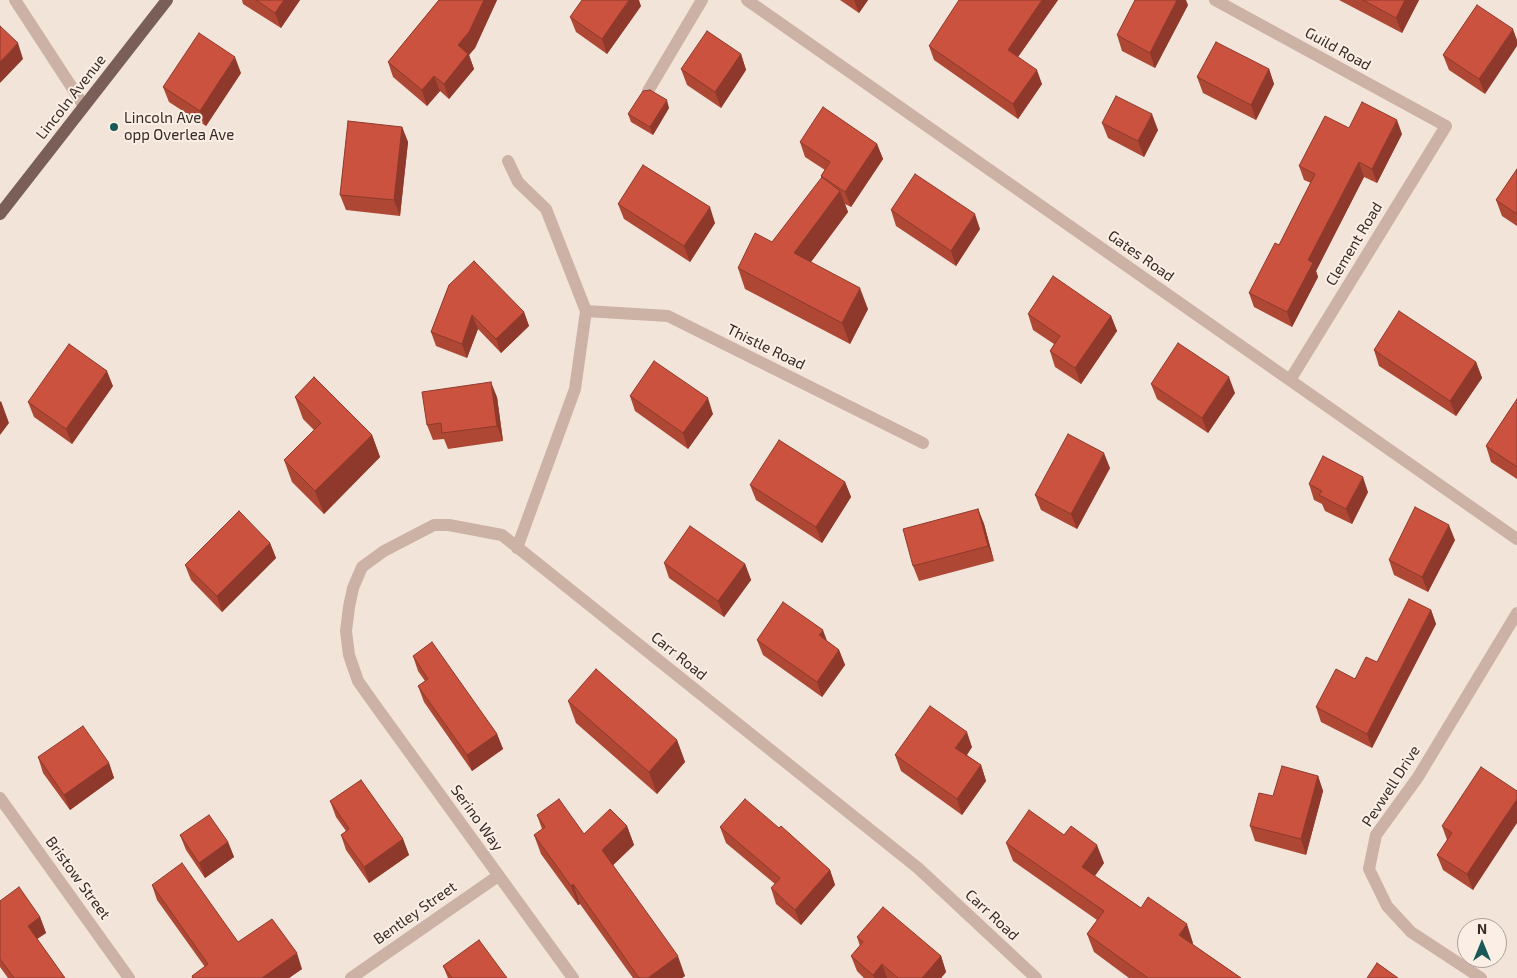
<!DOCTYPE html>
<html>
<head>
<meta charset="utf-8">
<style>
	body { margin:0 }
	#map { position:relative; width:1517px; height:978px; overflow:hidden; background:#f2e4d9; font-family:"Exo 2",sans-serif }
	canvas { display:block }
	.north { position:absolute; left:1457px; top:918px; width:50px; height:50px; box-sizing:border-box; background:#faeee5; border:1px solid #aca099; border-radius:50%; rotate:0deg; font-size:14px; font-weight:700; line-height:20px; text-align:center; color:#362a26 }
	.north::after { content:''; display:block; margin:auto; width:18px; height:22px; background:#1a5957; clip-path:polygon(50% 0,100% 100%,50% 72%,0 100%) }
</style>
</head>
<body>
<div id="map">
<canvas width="1517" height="978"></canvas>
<div class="north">N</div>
</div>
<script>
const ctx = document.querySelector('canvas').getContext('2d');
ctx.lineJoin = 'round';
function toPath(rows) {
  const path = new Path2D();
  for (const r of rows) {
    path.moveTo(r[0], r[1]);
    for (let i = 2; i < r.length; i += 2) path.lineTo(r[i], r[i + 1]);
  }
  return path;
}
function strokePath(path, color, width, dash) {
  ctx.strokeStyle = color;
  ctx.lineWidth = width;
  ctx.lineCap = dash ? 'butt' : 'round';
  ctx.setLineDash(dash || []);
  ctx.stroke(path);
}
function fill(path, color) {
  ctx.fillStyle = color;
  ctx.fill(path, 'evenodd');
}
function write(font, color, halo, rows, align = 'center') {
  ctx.font = font + ' "Exo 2",sans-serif';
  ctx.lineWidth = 4;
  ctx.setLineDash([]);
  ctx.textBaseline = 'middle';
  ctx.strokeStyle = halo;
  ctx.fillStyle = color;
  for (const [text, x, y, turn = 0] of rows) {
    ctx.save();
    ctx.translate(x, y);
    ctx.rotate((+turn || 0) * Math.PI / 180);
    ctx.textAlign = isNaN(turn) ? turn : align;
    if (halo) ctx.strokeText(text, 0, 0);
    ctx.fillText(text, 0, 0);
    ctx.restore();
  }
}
strokePath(toPath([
	[15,0,84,106],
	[747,0,1517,539],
	[1215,0,1446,126,1290,380],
	[648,91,702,0],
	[508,161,518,182,546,209,586,311],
	[517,548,575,389,586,311,668,316,923,443],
	[0,798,129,978],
	[351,978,498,876],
	[573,978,375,705,358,681,349,655,346,631,349,607,353,588,362,567,384,551,434,525,449,525,502,535,918,868,1036,978],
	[1481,978,1411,932,1387,906,1369,869,1376,835,1418,777,1517,613]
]), '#cbb2a5', 12);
strokePath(toPath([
	[0,214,167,0]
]), '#795f57', 12);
fill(toPath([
	[242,0,300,0,281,28,243,4],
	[439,0,497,0,475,48,469,55,474,69,449,99,440,91,427,106,393,77,388,62],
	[840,0,868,0,859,13],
	[1058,0,1018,57,1042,84,1018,119,934,60,929,46],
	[1339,0,1419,0,1402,33],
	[1188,5,1155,68,1122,51,1117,35],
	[1477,5,1485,94,1449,70,1443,55],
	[641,6,607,54,576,32,570,17],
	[741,54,746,70,721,108,687,85,681,69],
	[1269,69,1274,84,1256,120,1203,93,1197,77],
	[241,73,206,126,169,102,163,87],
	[669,108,653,135,631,122,628,114],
	[1102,123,1158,130,1144,157,1108,138],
	[402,127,408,142,400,216,346,210,340,195],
	[1349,128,1402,134,1377,183,1364,177,1316,271,1318,277,1292,327,1254,307,1249,293,1279,245,1311,183,1304,180,1299,166],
	[800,142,877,144,883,159,851,207,845,204,848,212,811,262,868,309,850,344,745,289,738,268,772,242,822,178,821,176,825,170,805,157],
	[1517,169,1517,226,1502,216,1496,200],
	[618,204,715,223,690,262,624,219],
	[891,210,980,229,956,266,896,226],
	[449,285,524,312,529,326,501,353,478,329,467,358,436,346,431,332],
	[1028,314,1111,316,1117,331,1081,384,1055,367,1050,351,1054,344,1033,330],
	[1374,350,1476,362,1482,378,1456,416,1379,366],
	[1151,384,1235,393,1208,433,1157,399],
	[113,386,72,444,34,417,28,402],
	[630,396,713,414,688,449,635,411],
	[295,397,372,435,380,457,324,514,292,482,284,460,314,430,303,419],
	[497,397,503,441,448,449,444,439,433,440,427,425],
	[1517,399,1517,479,1491,462,1486,446],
	[1110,468,1077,529,1041,510,1035,495],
	[845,482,851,497,822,543,756,500,750,485],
	[1309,484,1368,492,1352,524,1325,511,1322,504,1314,500],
	[978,509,984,524,994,561,919,581,913,566],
	[1455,540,1428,592,1394,575,1389,560],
	[270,543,276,558,222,612,191,580,185,565],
	[664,563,745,564,751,580,724,617,669,578],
	[1431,610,1436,624,1372,748,1321,722,1316,707,1377,662],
	[757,640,827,641,839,650,845,665,822,697,763,655],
	[413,656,497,734,503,749,472,771,424,702,418,686,425,681,418,671],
	[568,701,677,740,685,762,657,794,576,723],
	[972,747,967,755,981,765,986,781,962,815,901,771,895,755],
	[38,757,109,763,114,778,70,810,43,773],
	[1318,776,1323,791,1306,855,1255,841,1250,826,1273,796],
	[1517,791,1473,890,1443,870,1437,855,1447,840,1442,826],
	[330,801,403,839,409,855,369,883,346,850,341,835,346,831,336,817],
	[537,815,584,834,627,826,634,845,613,865,685,976,682,978,633,978,580,904,578,905,541,854,534,835,542,829],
	[720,827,779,828,830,870,835,885,801,925,776,904,771,888,775,884,726,843],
	[180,835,228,842,234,857,205,878,186,850],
	[1006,843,1104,863,1095,876,1141,908,1193,943,1192,944,1241,978,1129,978,1094,952,1087,934,1097,920,1013,861],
	[152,885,238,942,302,969,289,978,192,978,192,976,205,967,157,900],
	[0,901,40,917,46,933,37,939,65,978,8,978,0,967],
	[857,937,941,956,946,972,941,978,864,978,857,971,851,956,860,946],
	[443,966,507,978,448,978]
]), '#af4735');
fill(toPath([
	[284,0,300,0,281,28,275,13],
	[484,0,497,0,475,48,469,55,474,69,449,99,444,84,458,45],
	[629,0,639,0,641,6,607,54,602,39],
	[854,0,868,0,859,13],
	[1042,0,1058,0,1013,64,1008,50],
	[1177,0,1186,0,1188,5,1155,68,1150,53],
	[1405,0,1419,0,1402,33,1396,18],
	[1513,29,1517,40,1517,46,1485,94,1479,79],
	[18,43,23,59,0,83,0,62],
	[741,54,746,70,721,108,715,92],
	[235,57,241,73,206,126,200,111],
	[1269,69,1274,84,1256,120,1251,105],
	[1037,70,1042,84,1018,119,1013,104],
	[434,76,440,91,427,106,422,90],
	[667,100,669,108,653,135,650,127],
	[1152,114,1158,130,1144,157,1138,141],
	[1397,120,1402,134,1377,183,1372,169],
	[402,127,408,142,400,216,394,200],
	[877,144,883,159,851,207,845,192],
	[1359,162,1364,177,1316,271,1318,277,1292,327,1287,312,1308,260],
	[840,191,848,212,802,274,794,253],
	[710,207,715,223,690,262,684,246],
	[975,214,980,229,956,266,951,251],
	[860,288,868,309,850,344,842,323],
	[524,312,529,326,501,353,496,339],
	[472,315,478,329,467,358,462,344],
	[1111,316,1117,331,1081,384,1075,368],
	[1476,362,1482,378,1456,416,1450,401],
	[107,371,113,386,72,444,66,429],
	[1229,377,1235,393,1208,433,1202,418],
	[491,382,497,397,503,441,497,426],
	[708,398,713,414,688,449,683,433],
	[1,401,9,423,0,435,0,402],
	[372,435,380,457,324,514,315,491],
	[1104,453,1110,468,1077,529,1071,514],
	[1363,477,1368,492,1352,524,1346,509],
	[845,482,851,497,822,543,816,527],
	[978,509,984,524,994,561,988,546],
	[1449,525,1455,540,1428,592,1422,577],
	[270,543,276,558,222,612,217,596],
	[745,564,751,580,724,617,718,601],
	[1431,610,1436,624,1372,748,1367,734],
	[823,630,829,646,819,635],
	[839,650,845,665,822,697,817,682],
	[967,732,972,747,961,763,955,748],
	[497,734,503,749,472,771,467,755],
	[677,740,685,762,657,794,649,772],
	[109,763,114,778,70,810,64,795],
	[981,765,986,781,962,815,957,799],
	[1318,776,1323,791,1306,855,1301,839],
	[1517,799,1517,823,1473,890,1467,874],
	[627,826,634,845,609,869,602,850],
	[403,839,409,855,369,883,364,867],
	[228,842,234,857,205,878,199,863],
	[1097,845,1104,863,1088,885,1082,867],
	[830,870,835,885,801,925,795,910],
	[573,884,580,904,578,905,571,886],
	[40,917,46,933,34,941,28,926],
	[1187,924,1193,943,1186,953,1179,935],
	[297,953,302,969,289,978,262,978],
	[678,956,685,976,682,978,648,978],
	[941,956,946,972,941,978,922,978],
	[882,964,887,978,874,978,873,975]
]), '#8e392b');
const building = toPath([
	[256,0,284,0,275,13,256,0],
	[439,0,484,0,469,32,458,45,468,54,444,84,434,76,422,90,388,62,439,0],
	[582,0,629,0,602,39,570,17,582,0],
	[959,0,1042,0,1008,50,1037,70,1013,104,929,46,959,0],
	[1135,0,1177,0,1150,53,1117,35,1135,0],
	[1363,0,1405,0,1396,18,1363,0],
	[1477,5,1513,29,1479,79,1443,55,1477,5],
	[0,26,18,43,0,62,0,26],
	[707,31,741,54,715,92,681,69,707,31],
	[199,33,235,57,200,111,163,87,199,33],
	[1216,42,1269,69,1251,105,1197,77,1216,42],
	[650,90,667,100,650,127,628,114,643,91,650,90],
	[1116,96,1152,114,1138,141,1102,123,1116,96],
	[1362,102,1397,120,1372,169,1359,162,1308,260,1313,263,1287,312,1249,293,1275,243,1279,245,1315,174,1299,166,1325,116,1349,128,1362,102],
	[823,107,877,144,845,192,821,176,830,162,800,142,823,107],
	[348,121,402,127,394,200,340,195,348,121],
	[643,165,710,207,684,246,618,204,643,165],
	[1517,169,1517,214,1496,200,1517,169],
	[915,174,975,214,951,251,891,210,915,174],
	[822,177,840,191,794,253,860,288,842,323,738,268,755,233,772,242,822,177],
	[474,261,524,312,496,339,472,315,462,344,431,332,449,285,474,261],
	[1053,276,1111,316,1075,368,1050,351,1060,336,1028,314,1053,276],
	[1399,311,1476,362,1450,401,1374,350,1399,311],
	[1178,343,1229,377,1202,418,1151,384,1178,343],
	[69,344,107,371,66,429,28,402,69,344],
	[654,361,708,398,683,433,630,396,654,361],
	[314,377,372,435,315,491,284,460,321,423,295,397,314,377],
	[491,382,497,426,442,433,441,423,427,425,422,392,491,382],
	[1517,399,1517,467,1486,446,1517,399],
	[1068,434,1104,453,1071,514,1035,495,1068,434],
	[779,440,845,482,816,527,750,485,779,440],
	[1323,456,1363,477,1346,509,1319,495,1322,491,1309,484,1323,456],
	[1415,507,1449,525,1422,577,1389,560,1415,507],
	[978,509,988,546,913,566,903,529,978,509],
	[239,511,270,543,217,596,185,565,239,511],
	[690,526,745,564,718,601,664,563,690,526],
	[1409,599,1431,610,1367,734,1316,707,1336,669,1355,679,1366,657,1377,662,1409,599],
	[783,602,823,630,819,635,839,650,817,682,757,640,783,602],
	[432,642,497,734,467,755,418,686,428,679,413,656,432,642],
	[596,669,677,740,649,772,568,701,596,669],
	[930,706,967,732,955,748,981,765,957,799,895,755,930,706],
	[83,726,109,763,64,795,38,757,83,726],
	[1282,766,1318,776,1301,839,1250,826,1259,793,1273,796,1282,766],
	[1481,767,1517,791,1517,799,1467,874,1437,855,1452,833,1442,826,1481,767],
	[361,780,403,839,364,867,341,835,349,829,330,801,361,780],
	[559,799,584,834,610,809,627,826,602,850,678,956,648,978,639,978,573,884,571,886,534,835,545,827,537,815,559,799],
	[745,799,779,828,781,826,830,870,795,910,771,888,780,878,720,827,745,799],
	[1029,810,1064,835,1071,826,1097,845,1082,867,1141,908,1148,897,1187,924,1179,935,1241,978,1148,978,1087,934,1104,911,1006,843,1029,810],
	[209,815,228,842,199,863,180,835,209,815],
	[182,863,238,942,272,919,297,953,262,978,193,978,192,976,208,964,152,885,182,863],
	[19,887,40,917,28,926,65,978,14,978,0,959,0,901,19,887],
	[883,907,941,956,922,978,898,978,882,964,873,975,851,956,863,942,857,937,883,907],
	[479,940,507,978,452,978,443,966,479,940],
	[1377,963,1398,978,1367,978,1377,963]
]);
fill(building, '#cb523e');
strokePath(building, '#8e392b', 1);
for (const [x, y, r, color] of [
	[114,127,5,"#1a5957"]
]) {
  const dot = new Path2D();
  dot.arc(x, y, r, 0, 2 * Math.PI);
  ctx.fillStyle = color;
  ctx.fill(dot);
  strokePath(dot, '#faeee5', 2);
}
write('15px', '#362a26', '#faeee5', [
	["Guild Road",1338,49,29],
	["Lincoln Avenue",71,97,-52],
	["Clement Road",1354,244,-59],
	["Gates Road",1141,256,35],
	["Thistle Road",766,347,26],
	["Carr Road",679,656,39],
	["Pevwell Drive",1391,786,-57],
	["Serino Way",477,818,54],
	["Bristow Street",78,878,54],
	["Bentley Street",415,913,-35],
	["Carr Road",992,915,43]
]);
write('15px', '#362a26', '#faeee5', [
	["Lincoln Ave",124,118],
	["opp Overlea Ave",124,135]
], 'left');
</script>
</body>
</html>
